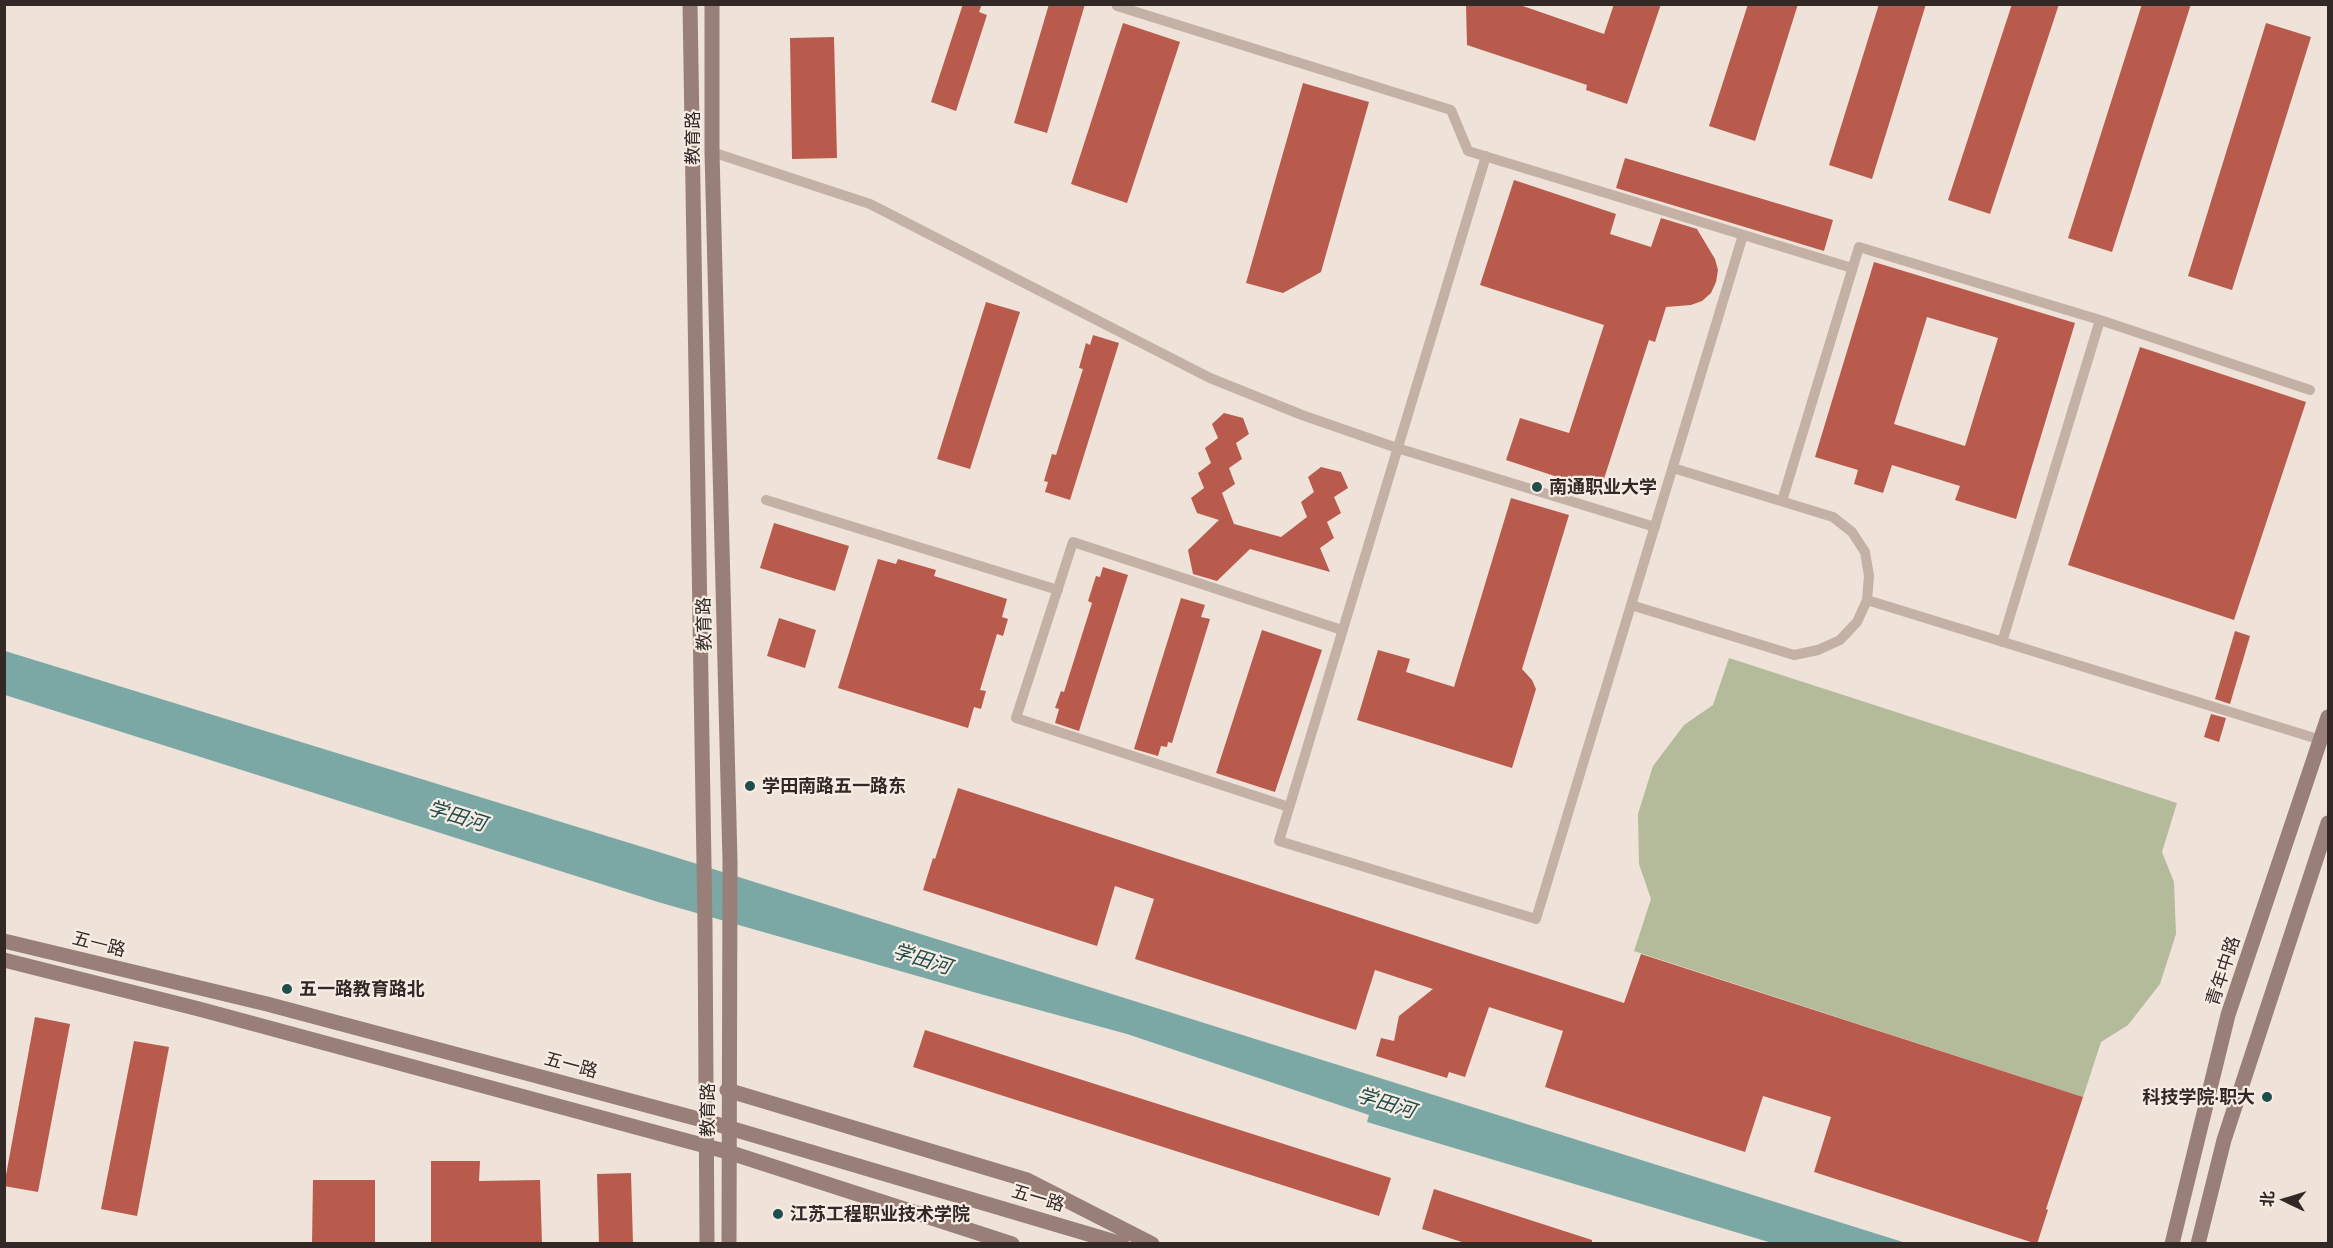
<!DOCTYPE html>
<html>
<head>
<meta charset="utf-8">
<style>
	body { margin:0 }
	#map { position:relative; width:2333px; height:1248px; overflow:hidden; background:#eee2d9; font-family:"Exo 2","Noto Sans SC",sans-serif }
	canvas { display:block }
	.frame { position:absolute; inset:0; border:6px solid #322926; pointer-events:none }
	.north { position:absolute; left:2255px; top:1170px; width:60px; height:60px; -webkit-text-stroke:4px #f6ece4; paint-order:stroke; rotate:274deg; font-size:16px; font-weight:700; line-height:24px; text-align:center; color:#322926 }
	.north::after { content:''; display:block; margin:auto; width:21px; height:27px; background:#322926; clip-path:polygon(50% 0,100% 100%,50% 72%,0 100%) }
</style>
</head>
<body>
<div id="map">
<canvas width="2333" height="1248"></canvas>
<div class="frame"></div>
<div class="north">北</div>
</div>
<script>
const ctx = document.querySelector('canvas').getContext('2d');
ctx.lineJoin = 'round';
function fill(path, color) {
  ctx.fillStyle = color;
  ctx.fill(path, 'evenodd');
}
function toPath(rows) {
  const path = new Path2D();
  for (const r of rows) {
    path.moveTo(r[0], r[1]);
    for (let i = 2; i < r.length; i += 2) path.lineTo(r[i], r[i + 1]);
  }
  return path;
}
function strokePath(path, color, width, dash) {
  ctx.strokeStyle = color;
  ctx.lineWidth = width;
  ctx.lineCap = dash ? 'butt' : 'round';
  ctx.setLineDash(dash || []);
  ctx.stroke(path);
}
function write(font, color, halo, rows, align = 'center') {
  ctx.font = font + ' "Exo 2","Noto Sans SC",sans-serif';
  ctx.lineWidth = 4.5;
  ctx.setLineDash([]);
  ctx.textBaseline = 'middle';
  ctx.strokeStyle = halo;
  ctx.fillStyle = color;
  for (const [text, x, y, turn = 0] of rows) {
    ctx.save();
    ctx.translate(x, y);
    ctx.rotate((+turn || 0) * Math.PI / 180);
    ctx.textAlign = isNaN(turn) ? turn : align;
    if (halo) ctx.strokeText(text, 0, 0);
    ctx.fillText(text, 0, 0);
    ctx.restore();
  }
}
fill(toPath([
	[1729,658,2177,803,2162,852,2174,882,2176,934,2160,984,2128,1025,2101,1042,2083,1097,1634,951,1651,899,1639,864,1638,814,1653,766,1684,725,1713,705]
]), '#b4bb9b');
fill(toPath([
	[5,651,662,853,1906,1243,1772,1243,1367,1122,1369,1115,1127,1034,984,995,658,902,5,695]
]), '#7ba8a5');
fill(toPath([
	[963,4,982,4,979,12,987,15,956,111,931,102],
	[1049,4,1085,4,1047,133,1014,123],
	[1466,4,1517,4,1604,34,1614,4,1661,4,1627,104,1586,90,1587,85,1467,45],
	[1748,4,1798,4,1755,141,1709,126],
	[1879,4,1926,4,1872,179,1829,165],
	[2012,4,2059,4,1990,214,1948,200],
	[2142,4,2191,4,2112,252,2068,238],
	[1123,23,1180,42,1127,203,1071,184],
	[2266,23,2311,37,2232,290,2188,276],
	[834,37,837,158,792,159,790,38],
	[1303,83,1369,102,1321,272,1283,293,1246,283],
	[1625,158,1833,220,1824,251,1616,188],
	[1514,180,1616,214,1610,234,1651,247,1661,218,1697,229,1715,259,1718,270,1716,282,1711,293,1702,301,1691,305,1666,307,1655,342,1649,340,1600,491,1506,460,1520,418,1569,433,1604,325,1480,285],
	[1874,262,2075,323,2016,519,1955,500,1960,486,1892,465,1883,493,1854,484,1858,470,1815,457],
	[1927,317,1998,338,1965,446,1894,424],
	[986,302,1020,312,970,469,937,459],
	[1093,335,1119,343,1070,500,1045,492,1048,482,1044,481,1052,454,1056,455,1083,369,1079,368,1086,343,1090,345],
	[2140,347,2306,402,2234,620,2068,565],
	[1224,413,1243,418,1249,434,1236,443,1242,459,1229,468,1235,484,1222,493,1234,524,1281,537,1307,517,1301,502,1314,492,1308,477,1321,467,1341,472,1348,488,1334,497,1341,513,1327,522,1334,538,1320,548,1330,572,1250,549,1217,581,1193,574,1188,550,1219,520,1197,513,1191,498,1204,488,1198,473,1211,463,1205,448,1218,438,1212,424],
	[1511,498,1569,515,1522,669,1532,680,1536,689,1512,768,1357,720,1378,650,1410,659,1406,672,1454,687],
	[774,523,849,546,835,591,760,568],
	[878,559,896,564,898,559,936,570,934,576,1007,599,1002,617,1008,619,1003,636,997,634,980,690,986,691,981,709,974,707,968,728,838,688],
	[1103,567,1128,575,1079,731,1055,723,1059,709,1055,708,1061,691,1064,692,1092,603,1088,601,1096,576,1100,577],
	[1181,598,1205,605,1201,617,1210,619,1172,743,1168,742,1167,747,1161,746,1158,756,1134,749],
	[779,618,816,630,805,668,767,656],
	[1262,630,1322,650,1275,792,1216,773],
	[2235,631,2250,636,2230,704,2215,699],
	[2211,714,2226,718,2219,742,2204,737],
	[958,788,1624,1003,1641,954,2083,1097,2046,1209,2048,1210,2037,1244,1814,1172,1831,1117,1763,1096,1745,1152,1545,1087,1563,1031,1489,1007,1465,1077,1449,1072,1447,1078,1376,1056,1381,1038,1394,1041,1399,1016,1433,989,1375,970,1356,1030,1135,959,1154,899,1115,886,1097,946,923,890,933,858,935,859],
	[35,1017,70,1024,38,1192,4,1186],
	[925,1030,1391,1178,1379,1216,913,1067],
	[134,1041,169,1047,137,1216,101,1209],
	[431,1161,480,1161,479,1181,540,1180,542,1244,431,1244],
	[631,1173,633,1244,599,1244,597,1174],
	[313,1180,375,1180,375,1244,312,1244],
	[1434,1189,1592,1240,1592,1244,1468,1244,1422,1229]
]), '#b95b4c');
strokePath(toPath([
	[1117,6,1451,110,1468,151,1852,268],
	[712,152,870,204,1210,378,1302,415,1397,448,1655,527],
	[1486,156,1279,841,1536,919,1743,235],
	[766,500,1058,590],
	[1782,501,1859,247,2100,320,2310,390],
	[1867,600,2321,740],
	[1631,605,1794,655,1818,650,1840,640,1857,622,1867,600,1869,576,1865,552,1852,532,1833,517,1673,468],
	[2002,642,2100,320],
	[1289,807,1016,718,1073,542,1342,630]
]), '#c4b1a6', 10);
strokePath(toPath([
	[690,4,705,926,707,1244],
	[712,4,712,152,730,861,729,1244],
	[4,941,267,1004,706,1121,1122,1244],
	[4,960,199,1009,728,1152,1012,1244],
	[727,1090,1027,1180,1152,1244],
	[2172,1244,2228,1015,2328,717],
	[2198,1244,2224,1140,2328,823]
]), '#988078', 15);
for (const [x, y, r, color] of [
	[1537,487,6,"#204e4d"],
	[750,786,6,"#204e4d"],
	[287,989,6,"#204e4d"],
	[2267,1097,6,"#204e4d"],
	[778,1214,6,"#204e4d"]
]) {
  const dot = new Path2D();
  dot.arc(x, y, r, 0, 2 * Math.PI);
  ctx.fillStyle = color;
  ctx.fill(dot);
  strokePath(dot, '#f6ece4', 2);
}
write('18px', '#322926', '#f6ece4', [
	["教育路",693,138,-90],
	["教育路",704,624,-91],
	["五一路",99,944,14],
	["青年中路",2223,971,-72],
	["五一路",571,1065,15],
	["教育路",708,1110,-90],
	["五一路",1038,1198,16]
]);
write('bold 18px', '#322926', '#f6ece4', [
	["南通职业大学",1549,487],
	["学田南路五一路东",762,786],
	["五一路教育路北",299,989],
	["科技学院·职大",2255,1097,"right"],
	["江苏工程职业技术学院",790,1214]
], 'left');
write('italic 20px', '#204e4d', '#f6ece4', [
	["学田河",457,816,17],
	["学田河",922,959,17],
	["学田河",1386,1103,17]
]);
</script>
</body>
</html>
